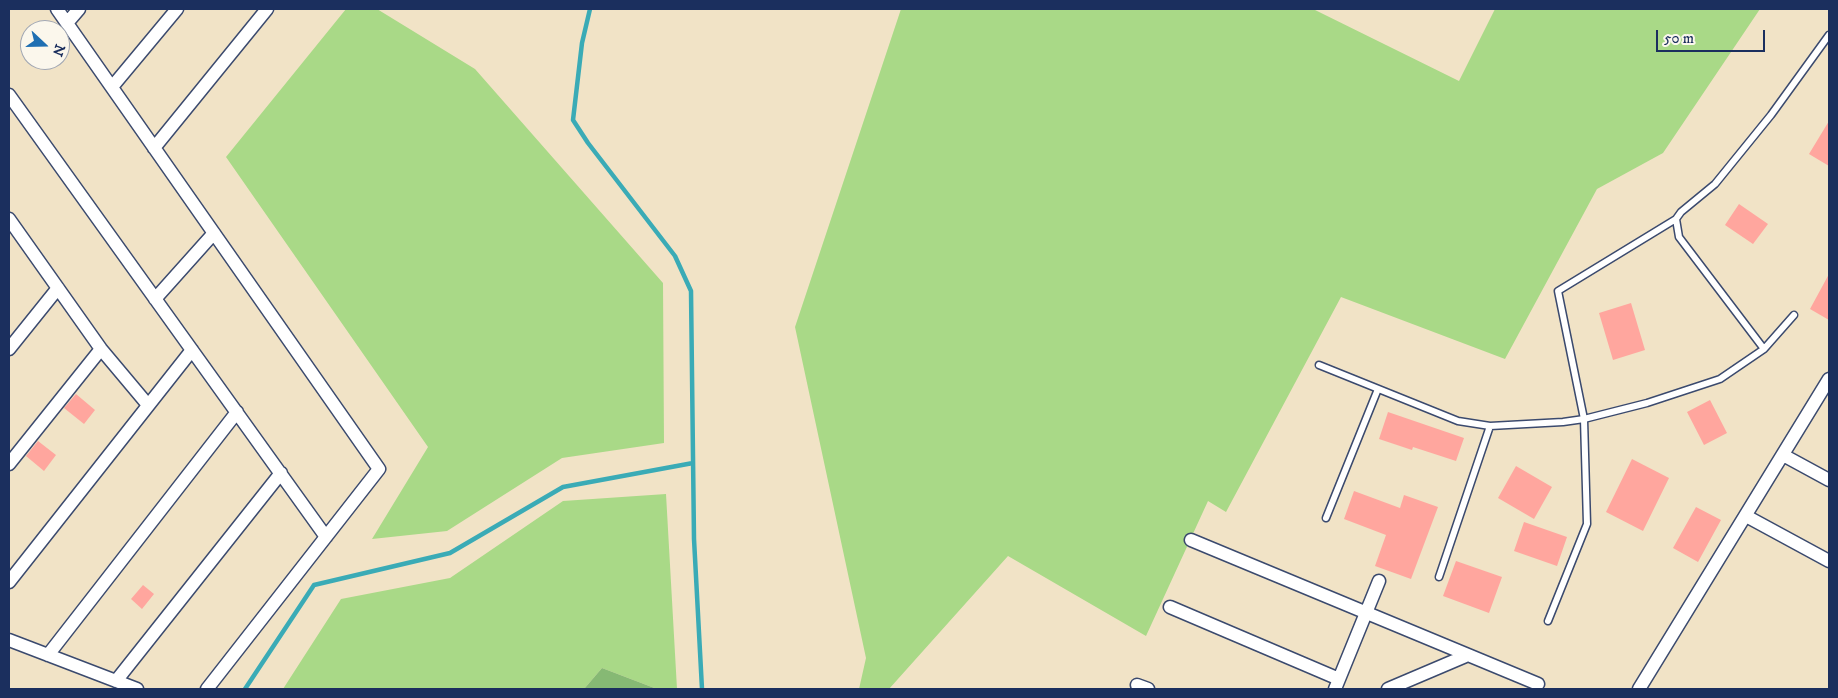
<!DOCTYPE html>
<html>
<head>
<meta charset="utf-8">
<style>
	body { margin:0 }
	#map { position:relative; width:1838px; height:698px; overflow:hidden; background:#f1e3c6; font-family:"IM FELL DW Pica",serif }
	canvas { display:block }
	.frame { position:absolute; inset:0; border:10px solid #1b2f5e; pointer-events:none }
	.north { position:absolute; left:20px; top:20px; width:50px; height:50px; box-sizing:border-box; background:#fbf7ec; border:1px solid #a1a7b3; border-radius:50%; rotate:111deg; font-size:14px; font-weight:700; line-height:20px; text-align:center; color:#1b2f5e }
	.north::after { content:''; display:block; margin:auto; width:18px; height:22px; background:#1f6fb2; clip-path:polygon(50% 0,100% 100%,50% 72%,0 100%) }
	.scale { position:absolute; left:1656px; top:30px; width:109px; height:22px; box-sizing:border-box; border:2px solid #1b2f5e; border-top:0; padding-left:6px; font-size:15px; line-height:18px; white-space:nowrap; color:#1b2f5e; -webkit-text-stroke:4px #fbf7ec; paint-order:stroke }
</style>
</head>
<body>
<div id="map">
<canvas width="1838" height="698"></canvas>
<div class="frame"></div>
<div class="north">N</div>
<div class="scale">50 m</div>
</div>
<script>
const ctx = document.querySelector('canvas').getContext('2d');
ctx.lineJoin = 'round';
function fill(path, color) {
  ctx.fillStyle = color;
  ctx.fill(path, 'evenodd');
}
function toPath(rows) {
  const path = new Path2D();
  for (const r of rows) {
    path.moveTo(r[0], r[1]);
    for (let i = 2; i < r.length; i += 2) path.lineTo(r[i], r[i + 1]);
  }
  return path;
}
function strokePath(path, color, width, dash) {
  ctx.strokeStyle = color;
  ctx.lineWidth = width;
  ctx.lineCap = dash ? 'butt' : 'round';
  ctx.setLineDash(dash || []);
  ctx.stroke(path);
}
fill(toPath([
	[346,9,377,9,475,69,663,283,664,443,562,458,447,531,372,539,428,447,226,157],
	[901,9,1313,9,1459,81,1495,9,1760,9,1663,153,1597,189,1505,359,1341,297,1226,512,1208,501,1146,636,1008,556,889,689,859,689,866,658,795,327],
	[666,494,677,689,657,689,602,668,584,689,283,689,341,599,450,578,563,501]
]), '#a9d987');
fill(toPath([
	[602,668,657,689,584,689]
]), '#86b974');
strokePath(toPath([
	[590,9,582,43,573,120,588,143,675,256,691,291,694,539,702,689],
	[245,689,314,585,450,553,563,487,693,463]
]), '#3aabb6', 4.5);
fill(toPath([
	[1829,121,1829,166,1809,154],
	[1739,204,1768,224,1753,244,1725,225],
	[1829,274,1829,320,1810,309],
	[1631,303,1645,350,1613,360,1599,313],
	[76,394,95,410,84,424,64,408],
	[1710,400,1727,433,1704,445,1687,412],
	[1388,412,1464,438,1456,461,1413,447,1412,450,1379,439],
	[38,441,56,455,44,471,26,456],
	[1632,459,1669,478,1643,531,1606,512],
	[1516,466,1552,487,1534,519,1498,498],
	[1354,491,1400,508,1404,495,1438,507,1411,579,1375,566,1386,535,1344,519],
	[1696,507,1721,520,1698,562,1673,548],
	[1524,522,1567,537,1557,566,1514,551],
	[1456,561,1502,577,1489,613,1443,596],
	[143,585,154,594,142,609,131,599]
]), '#ffa69e');
const service = toPath([
	[1764,349,1679,237,1676,219,1681,212,1715,184,1771,115,1829,35],
	[1319,365,1458,421,1490,426,1563,422,1584,419,1647,403,1720,379,1764,349,1794,315],
	[1326,518,1378,389],
	[1439,577,1490,426],
	[1548,621,1587,524,1584,419,1558,291,1676,219]
]);
const minor = toPath([
	[57,9,379,469,207,689],
	[67,23,79,9],
	[112,87,177,9],
	[9,95,326,537],
	[154,148,267,9],
	[9,219,101,349,148,405],
	[155,299,214,233],
	[9,349,58,288],
	[1783,455,1829,480],
	[9,464,101,349],
	[1746,516,1829,561],
	[1191,540,1538,684],
	[9,582,192,350],
	[1170,607,1339,679],
	[9,640,137,689],
	[48,655,237,412],
	[116,681,281,473],
	[1137,685,1148,689],
	[1335,689,1379,581],
	[1388,689,1468,655],
	[1639,689,1829,379]
]);
strokePath(service, '#3b4a6e', 9);
strokePath(minor, '#3b4a6e', 15);
strokePath(service, '#fff', 6);
strokePath(minor, '#fff', 12);
</script>
</body>
</html>
